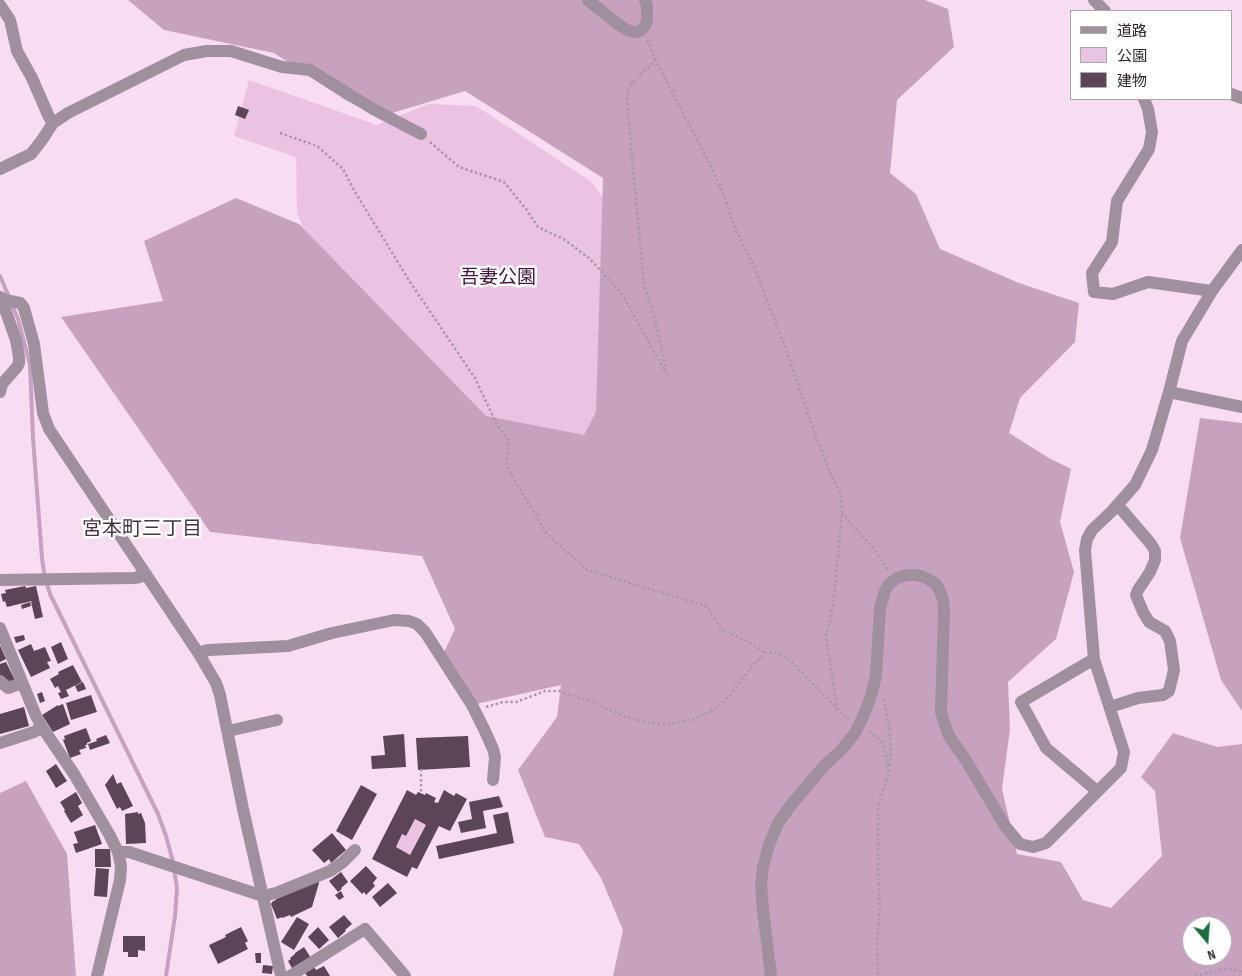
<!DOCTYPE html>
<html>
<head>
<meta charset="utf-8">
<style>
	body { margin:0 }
	#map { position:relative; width:1242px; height:976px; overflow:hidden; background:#f8ddf2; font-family:"Sofia Sans Condensed","Noto Sans JP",sans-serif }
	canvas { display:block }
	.legend { position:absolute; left:1070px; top:10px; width:162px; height:90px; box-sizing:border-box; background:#fff; border:1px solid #aca8ab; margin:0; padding:6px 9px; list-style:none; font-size:15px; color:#30262e }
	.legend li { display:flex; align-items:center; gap:10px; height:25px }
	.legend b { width:25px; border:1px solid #aca8ab }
	.north { position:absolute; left:1182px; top:916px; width:50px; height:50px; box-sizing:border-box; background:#fff; border:1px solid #aca8ab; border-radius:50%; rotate:162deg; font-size:14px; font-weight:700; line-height:20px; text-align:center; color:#30262e }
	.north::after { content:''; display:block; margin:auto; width:18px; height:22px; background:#1b6e3f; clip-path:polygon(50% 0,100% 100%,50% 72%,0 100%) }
</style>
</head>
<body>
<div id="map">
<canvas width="1242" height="976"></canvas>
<ul class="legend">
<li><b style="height:6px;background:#a08f9c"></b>道路</li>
<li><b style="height:14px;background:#e9c3e1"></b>公園</li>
<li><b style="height:14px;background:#5b4556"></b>建物</li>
</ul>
<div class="north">N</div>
</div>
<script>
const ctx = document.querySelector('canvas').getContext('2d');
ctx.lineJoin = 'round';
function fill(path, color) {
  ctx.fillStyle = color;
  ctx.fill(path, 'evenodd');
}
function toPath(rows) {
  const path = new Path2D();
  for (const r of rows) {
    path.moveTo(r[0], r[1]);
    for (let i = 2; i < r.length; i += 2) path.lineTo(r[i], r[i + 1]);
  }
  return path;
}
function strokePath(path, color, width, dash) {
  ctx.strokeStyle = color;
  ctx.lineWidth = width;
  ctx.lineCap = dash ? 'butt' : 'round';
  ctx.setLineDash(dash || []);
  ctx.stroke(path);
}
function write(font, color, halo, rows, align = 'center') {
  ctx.font = font + ' "Sofia Sans Condensed","Noto Sans JP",sans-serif';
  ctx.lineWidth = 5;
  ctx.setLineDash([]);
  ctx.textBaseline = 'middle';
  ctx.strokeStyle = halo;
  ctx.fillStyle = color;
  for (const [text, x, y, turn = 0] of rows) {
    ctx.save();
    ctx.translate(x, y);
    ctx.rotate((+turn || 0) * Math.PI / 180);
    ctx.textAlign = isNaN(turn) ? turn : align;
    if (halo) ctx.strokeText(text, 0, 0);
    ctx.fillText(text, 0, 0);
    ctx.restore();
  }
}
fill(toPath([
	[249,80,377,125,428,104,476,106,592,182,666,290,612,526,332,298,297,213,296,157,234,136],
	[415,819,426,825,410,855,396,847,402,834,406,836]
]), '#e9c3e1');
fill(toPath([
	[128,0,925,0,948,9,954,47,897,100,890,173,916,194,940,249,1019,283,1079,303,1075,342,1020,398,1009,433,1049,458,1071,469,1060,522,1074,572,1056,639,1008,682,1010,729,1002,789,1017,854,1061,862,1083,900,1111,908,1162,856,1155,791,1141,777,1173,733,1217,747,1242,744,1242,976,613,976,623,930,601,878,579,844,545,837,518,770,557,717,561,685,472,705,444,652,455,629,422,556,210,532,61,317,163,301,144,241,236,198,299,224,486,416,584,435,596,412,603,178,465,91,379,117,345,100,274,53,164,30],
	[1192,926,1222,926,1222,956,1192,956],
	[1200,418,1242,423,1242,711,1221,680,1180,538],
	[26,781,67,854,76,976,0,976,0,793]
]), '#c7a2bf');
strokePath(toPath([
	[0,276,9,297],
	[11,303,18,319,30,365,33,438,42,558,44,572,47,584,50,594,158,814,166,836,173,862],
	[166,976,175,916,177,888,174,869]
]), '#c7a1bf', 4);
fill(toPath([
	[238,106,249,110,245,119,235,115],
	[25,586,26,588,36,586,43,617,35,619,31,602,32,601,7,607,5,601,3,602,1,594,6,593,5,590],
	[30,602,31,606,22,609,21,605],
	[24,635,25,640,16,643,14,637],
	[61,642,68,659,58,664,51,647],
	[31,644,34,651,45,647,51,661,47,662,50,668,31,677,18,650],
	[0,645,6,659,0,662],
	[6,662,15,680,6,684,0,678,0,664],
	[73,665,82,682,66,690,69,696,61,699,58,693,61,692,58,686,55,688,50,679,59,674,58,672],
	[83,682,86,689,78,692,75,686],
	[42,692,45,701,40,703,37,694],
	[91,695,97,712,71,720,66,703],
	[63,704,70,724,53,732,42,715,58,705,58,706],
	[24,707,29,726,0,734,0,714],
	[86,728,91,741,87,743,87,745,85,745,86,748,79,750,81,754,70,758,63,740,65,739,64,736],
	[404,734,406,767,372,769,371,756,385,755,383,736],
	[106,735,110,743,90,750,88,744,97,741,96,739],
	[468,736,470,767,418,770,416,738],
	[56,764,67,781,56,788,46,771],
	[113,774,117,784,121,782,133,806,122,811,120,807,117,809,105,785],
	[361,785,377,794,352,840,336,831],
	[407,790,416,795,418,792,425,795,426,793,436,798,434,802,438,803,444,790,454,796,456,793,467,799,450,831,439,826,417,869,412,867,407,877,372,859],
	[415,819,426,825,410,855,396,847,402,834,406,836],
	[76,792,82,803,78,806,83,815,71,823,64,811,65,810,60,802],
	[499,796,503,807,483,811,486,828,461,833,458,822,472,819,469,802],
	[138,812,138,814,141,813,145,823,146,843,126,844,125,814],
	[508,812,514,843,439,859,436,846,497,833,493,815],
	[95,825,102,844,76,853,73,844,78,843,74,832],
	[332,833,346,850,331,863,329,859,324,863,312,850],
	[95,849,110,849,111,867,95,867],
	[366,866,377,878,373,883,375,886,366,895,364,892,362,894,350,881],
	[96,868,109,869,107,897,94,896],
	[341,872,348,882,341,888,342,889,338,892,329,881],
	[318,880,319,883,312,907,291,917,290,915,282,918,282,917,277,919,271,904,273,901,276,900,276,899],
	[388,883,397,893,380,907,372,897],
	[341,891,344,897,339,900,335,895],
	[344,915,352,924,345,930,346,931,338,938,329,927],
	[297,917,309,924,294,950,281,942],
	[241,927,248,941,245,943,248,949,218,964,209,945,226,937,225,935],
	[318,927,329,940,319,949,308,937],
	[123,936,145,936,145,951,138,950,138,957,128,957,128,952,123,952],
	[304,947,311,958,293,970,288,961,291,959,290,958,295,954,295,953],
	[255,953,261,953,261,963,256,963],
	[263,965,273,966,272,974,262,973],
	[313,965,316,970,324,966,330,976,307,976,304,971]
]), '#5b4556');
strokePath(toPath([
	[647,40,650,45,655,59,653,63,635,79,629,88,627,99,628,113,644,285,654,315,667,375],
	[655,59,709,163,724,196,736,230,753,264,791,363,814,431,830,473,841,494,842,513,833,607,826,636,837,709],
	[280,133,317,146,343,169,355,192,410,282,475,378,497,425,509,440,506,466,547,534,587,570,706,606,721,629,750,643,765,653],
	[430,142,459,167,504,182,526,209,538,227,565,240,589,258,622,294,665,371],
	[842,513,873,548,888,570],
	[883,699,886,709,890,733,891,753,889,767],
	[486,707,503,702,516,702,545,691,559,691,595,703,623,716,648,723,668,724,695,719,716,708,726,700,752,666,765,653,773,652,787,657,844,716,849,719],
	[869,732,878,738,883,743,889,771,878,808,878,871,880,907,877,942,878,976],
	[421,769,421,793],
	[1195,976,1223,969,1236,970,1242,972]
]), '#ab97a7', 2.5, [2.5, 2.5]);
strokePath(toPath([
	[588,0,619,25,627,30,634,32,640,31,645,26,647,20,647,6,645,0],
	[1094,0,1105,11],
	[0,5,10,20,17,51,32,78,49,117,53,123],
	[1231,94,1242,98],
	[1144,99,1148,109,1152,132,1149,149,1117,201,1112,242,1092,273,1094,292,1113,294,1148,282,1212,291],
	[0,169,31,154,42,140,53,123,68,113,184,55,207,51,231,51,282,67,310,70,373,109,421,134],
	[0,297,5,300,20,303,22,305,24,308,34,344,43,413,49,429,199,654,216,683,220,695,243,809,281,976],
	[0,392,2,384,17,367,19,363,19,357,16,340,1,298],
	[1169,392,1242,407],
	[0,580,134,578,140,577,146,574],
	[0,628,36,716,42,727,74,774,109,834,118,852,121,866,120,880,97,976],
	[199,654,204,651,209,650,288,646,332,633,394,620,409,621,417,624,425,632,472,705,485,731,493,749,495,757,493,780],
	[1094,659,1021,702,1046,748,1097,791],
	[0,681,8,688,22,683],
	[1110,707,1138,698,1163,695,1169,691,1174,670,1170,641,1165,631,1149,622,1143,612,1136,595,1138,590,1150,572,1155,560,1155,551,1151,544,1122,510,1117,505],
	[228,731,277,720],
	[0,743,34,732,42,727],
	[118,852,129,852,263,896,276,893,330,871,343,862,355,850],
	[290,976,365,929,405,976],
	[771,976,763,910,761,885,763,867,769,845,778,823,791,805,824,766,842,749,855,733,862,719,870,699,876,676,880,608,885,591,889,584,897,578,907,575,916,575,924,577,935,583,940,591,943,600,944,610,941,712,945,725,949,736,967,762,1005,826,1020,844,1033,847,1046,843,1121,768,1124,752,1094,659,1085,550,1087,539,1092,530,1112,511,1135,485,1152,450,1169,392,1182,341,1212,291,1242,250]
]), '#a08f9c', 12);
write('19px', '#43153d', '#fff', [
	["吾妻公園",498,278]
]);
write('20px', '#493445', '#fff', [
	["宮本町三丁目",142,530]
]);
</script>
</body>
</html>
